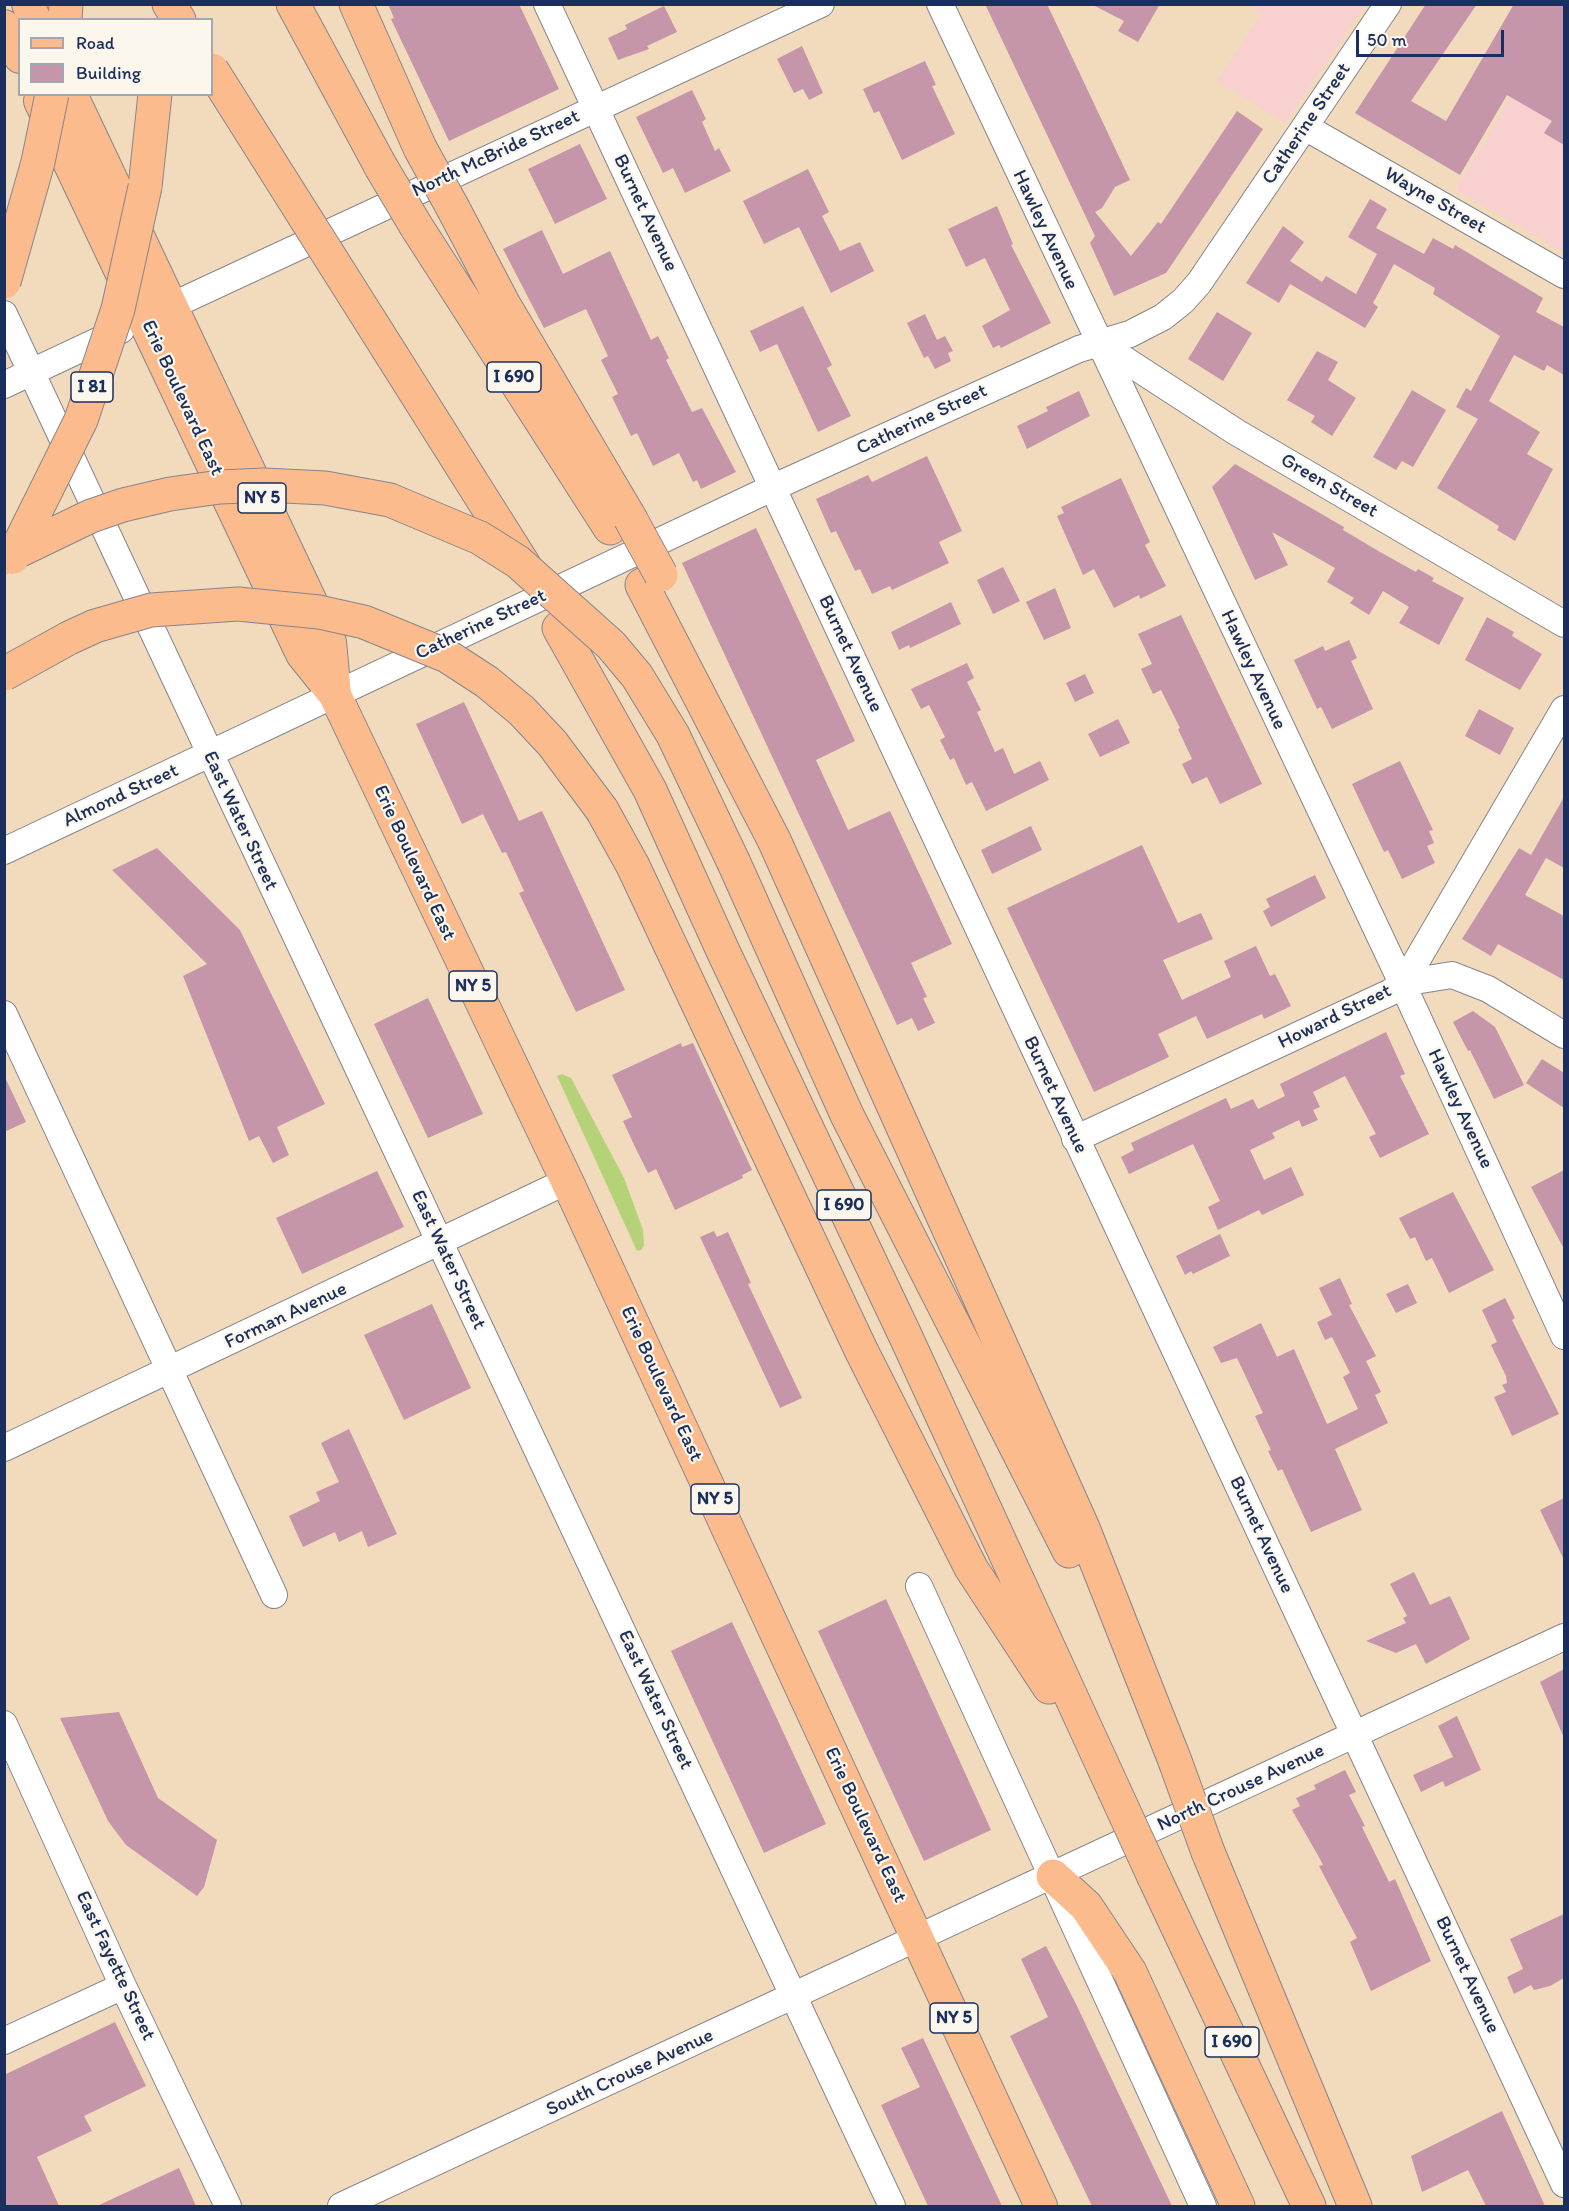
<!DOCTYPE html>
<html>
<head>
<meta charset="utf-8">
<style>
	body { margin:0 }
	#map { position:relative; width:1569px; height:2211px; overflow:hidden; background:#f1dbbc; font-family:Itim,sans-serif }
	canvas { display:block }
	.frame { position:absolute; inset:0; border:6px solid #1b2f5e; pointer-events:none }
	.legend { position:absolute; left:18px; top:18px; width:195px; height:78px; box-sizing:border-box; background:#fbf7ec; border:2px solid #a1a7b3; margin:0; padding:8px 10px; list-style:none; font-size:18px; color:#1b2f5e }
	.legend li { display:flex; align-items:center; gap:12px; height:30px }
	.legend b { width:30px; border:2px solid #a1a7b3 }
	.scale { position:absolute; left:1356px; top:30px; width:148px; height:27px; box-sizing:border-box; border:3px solid #1b2f5e; border-top:0; padding-left:8px; font-size:18px; line-height:21px; white-space:nowrap; color:#1b2f5e; -webkit-text-stroke:4px #fbf7ec; paint-order:stroke }
</style>
</head>
<body>
<div id="map">
<canvas width="1569" height="2211"></canvas>
<div class="frame"></div>
<ul class="legend">
<li><b style="height:8px;background:#fbbb8d"></b>Road</li>
<li><b style="height:16px;background:#c595a9"></b>Building</li>
</ul>
<div class="scale">50 m</div>
</div>
<script>
const ctx = document.querySelector('canvas').getContext('2d');
ctx.lineJoin = 'round';
function fill(path, color) {
  ctx.fillStyle = color;
  ctx.fill(path, 'evenodd');
}
function toPath(rows) {
  const path = new Path2D();
  for (const r of rows) {
    path.moveTo(r[0], r[1]);
    for (let i = 2; i < r.length; i += 2) path.lineTo(r[i], r[i + 1]);
  }
  return path;
}
function strokePath(path, color, width, dash) {
  ctx.strokeStyle = color;
  ctx.lineWidth = width;
  ctx.lineCap = dash ? 'butt' : 'round';
  ctx.setLineDash(dash || []);
  ctx.stroke(path);
}
function write(font, color, halo, rows, align = 'center') {
  ctx.font = font + ' Itim,sans-serif';
  ctx.lineWidth = 4.5;
  ctx.setLineDash([]);
  ctx.textBaseline = 'middle';
  ctx.strokeStyle = halo;
  ctx.fillStyle = color;
  for (const [text, x, y, turn = 0] of rows) {
    ctx.save();
    ctx.translate(x, y);
    ctx.rotate((+turn || 0) * Math.PI / 180);
    ctx.textAlign = isNaN(turn) ? turn : align;
    if (halo) ctx.strokeText(text, 0, 0);
    ctx.fillText(text, 0, 0);
    ctx.restore();
  }
}
fill(toPath([
	[1248,5,1365,5,1285,123,1217,81,1262,13],
	[1564,7,1564,252,1456,190]
]), '#f7d0cf');
fill(toPath([
	[562,1074,571,1078,624,1178,643,1230,644,1246,641,1250,637,1251,557,1076]
]), '#b5d278');
fill(toPath([
	[388,4,519,4,559,89,449,141,391,19,394,18],
	[985,4,1047,4,1130,180,1115,187,1102,208,1095,212,1131,256,1158,222,1161,224,1237,111,1263,129,1166,273,1114,296,1090,243,1095,236],
	[1091,4,1160,4,1138,42,1118,31,1124,21],
	[1426,4,1477,4,1411,101,1446,121,1514,4,1564,4,1564,145,1544,133,1552,121,1507,95,1460,175,1355,113],
	[664,6,677,32,647,46,649,49,618,60,608,38,627,29,625,25],
	[802,46,823,93,809,100,803,89,794,93,777,59],
	[925,61,936,85,932,86,955,134,902,160,879,111,874,113,863,89],
	[692,90,706,119,702,122,715,151,719,148,731,171,685,193,673,168,663,173,636,117],
	[580,144,607,199,555,224,528,169],
	[808,169,829,212,822,216,840,251,860,242,874,271,831,293,799,227,764,244,743,201],
	[1370,199,1387,209,1376,228,1424,254,1433,238,1453,249,1455,245,1543,298,1536,312,1564,327,1564,375,1547,365,1544,371,1514,355,1489,401,1540,432,1527,454,1553,469,1515,541,1497,530,1499,526,1437,488,1478,419,1456,407,1466,388,1471,391,1500,336,1433,294,1435,288,1394,264,1373,303,1378,307,1365,328,1290,284,1279,303,1246,283,1283,226,1304,242,1290,261,1322,282,1326,276,1356,294,1377,254,1348,237],
	[997,206,1013,244,1011,245,1051,323,1001,348,999,345,993,348,982,326,1010,310,985,258,966,267,948,229],
	[542,230,563,274,610,251,651,340,658,336,669,358,666,360,692,412,702,408,736,472,701,489,697,480,693,482,679,453,653,466,637,433,631,436,612,397,618,394,601,360,608,356,586,309,544,328,503,249],
	[803,306,832,365,827,368,851,416,818,432,777,344,760,352,750,331],
	[1217,312,1252,333,1223,381,1188,359],
	[925,314,937,340,945,336,953,351,948,353,951,361,935,369,928,356,924,358,907,323],
	[1317,351,1338,362,1328,380,1356,398,1332,436,1311,422,1315,416,1287,400],
	[1412,390,1446,410,1413,467,1402,461,1396,470,1373,457],
	[1079,391,1090,416,1027,449,1017,426,1048,411,1046,407],
	[927,456,962,531,939,542,949,563,892,590,890,586,872,594,860,569,855,571,836,531,831,533,816,499,868,475,872,482],
	[1235,464,1344,527,1343,530,1380,552,1416,572,1418,569,1434,578,1432,581,1464,598,1439,645,1399,623,1409,607,1383,591,1369,615,1350,603,1354,598,1327,582,1335,568,1272,532,1288,565,1255,580,1212,487],
	[1121,478,1150,542,1145,545,1166,586,1140,599,1139,595,1114,608,1094,569,1083,575,1057,516,1064,513,1061,507],
	[756,528,855,741,816,760,848,830,890,811,952,944,911,963,927,997,923,998,935,1023,918,1031,912,1018,897,1025,682,563],
	[1003,567,1020,601,993,614,977,580],
	[1055,588,1071,628,1044,640,1026,602],
	[951,602,961,624,910,648,909,645,899,650,891,632],
	[1181,615,1262,784,1220,804,1207,777,1192,784,1182,764,1192,759,1178,729,1180,728,1161,690,1153,694,1141,669,1152,664,1138,634],
	[1487,617,1514,632,1512,636,1542,654,1520,690,1465,660],
	[1349,640,1357,658,1351,661,1373,709,1332,729,1321,707,1317,709,1294,660,1323,646,1325,651],
	[967,663,974,678,967,682,981,710,977,712,995,752,1003,748,1014,774,1040,761,1049,780,986,811,972,782,966,785,954,758,950,760,940,740,945,737,929,705,921,709,911,689],
	[1085,674,1094,693,1075,702,1066,683],
	[464,702,519,821,542,811,625,990,576,1012,519,893,524,891,506,852,502,853,483,814,462,824,416,724],
	[1479,709,1514,728,1500,755,1465,736],
	[1118,719,1130,743,1100,757,1088,734],
	[1400,761,1433,830,1429,831,1434,843,1427,846,1435,863,1402,879,1388,850,1384,852,1352,784],
	[1564,797,1564,868,1546,858,1525,895,1564,916,1564,980,1498,944,1491,956,1462,939,1519,848,1531,855],
	[1031,826,1042,850,992,874,981,850],
	[1142,845,1178,923,1201,913,1213,939,1163,960,1182,1000,1231,977,1224,961,1256,946,1270,976,1275,974,1291,1006,1264,1019,1262,1014,1207,1039,1196,1016,1158,1034,1169,1057,1094,1092,1007,908],
	[157,848,240,930,325,1104,277,1127,289,1155,273,1163,259,1136,249,1141,183,976,207,964,112,870],
	[1315,875,1326,898,1271,927,1263,911,1270,907,1266,899],
	[428,998,483,1114,428,1138,374,1024],
	[1473,1011,1495,1027,1524,1085,1494,1099,1470,1050,1468,1051,1453,1022],
	[1386,1032,1405,1074,1400,1076,1429,1134,1380,1158,1369,1137,1376,1134,1345,1076,1313,1092,1320,1107,1313,1110,1318,1120,1302,1127,1299,1120,1272,1133,1275,1138,1250,1150,1264,1180,1291,1167,1304,1195,1262,1215,1259,1210,1218,1230,1208,1207,1220,1201,1193,1144,1129,1174,1121,1157,1134,1150,1131,1143,1226,1098,1231,1109,1253,1099,1258,1109,1285,1096,1280,1084],
	[681,1043,682,1047,693,1043,752,1170,742,1175,743,1178,675,1210,656,1169,648,1173,635,1147,623,1121,632,1117,612,1075],
	[1542,1059,1564,1073,1564,1108,1526,1083],
	[4,1075,26,1122,4,1132],
	[1564,1170,1564,1249,1531,1187],
	[377,1171,404,1227,302,1274,276,1218],
	[1453,1192,1494,1270,1449,1293,1432,1258,1426,1261,1415,1237,1410,1239,1399,1218],
	[714,1231,717,1237,728,1232,751,1283,748,1284,802,1398,780,1408,700,1237],
	[1220,1234,1230,1256,1193,1274,1191,1271,1185,1275,1176,1256],
	[1340,1278,1352,1304,1349,1305,1376,1356,1366,1361,1381,1392,1375,1395,1388,1423,1335,1449,1362,1510,1311,1532,1282,1469,1278,1471,1268,1451,1271,1450,1255,1416,1263,1413,1237,1358,1221,1363,1213,1347,1261,1323,1277,1357,1294,1349,1327,1424,1358,1409,1343,1377,1350,1373,1332,1337,1325,1340,1317,1322,1332,1315,1319,1288],
	[1408,1284,1417,1303,1396,1313,1386,1294],
	[1505,1298,1515,1318,1512,1320,1559,1414,1512,1436,1494,1397,1506,1392,1502,1385,1507,1383,1506,1376,1491,1345,1497,1342,1482,1310],
	[432,1304,471,1388,404,1420,364,1335],
	[349,1429,397,1534,368,1547,362,1531,339,1542,335,1532,303,1547,289,1516,320,1501,316,1492,339,1482,321,1443],
	[1564,1498,1564,1560,1540,1510],
	[1414,1572,1430,1605,1450,1596,1470,1639,1426,1664,1416,1644,1396,1653,1366,1641,1406,1623,1403,1618,1407,1616,1390,1584],
	[886,1599,991,1830,924,1861,818,1631],
	[732,1622,826,1824,764,1853,671,1651],
	[1564,1669,1564,1738,1540,1682],
	[119,1712,158,1798,217,1840,204,1887,197,1896,126,1845,108,1821,60,1718],
	[1457,1716,1481,1770,1445,1787,1443,1781,1421,1792,1413,1775,1453,1757,1438,1726],
	[1345,1770,1356,1792,1349,1795,1365,1826,1362,1827,1389,1882,1395,1879,1431,1961,1371,1991,1350,1942,1357,1938,1319,1866,1323,1865,1320,1859,1292,1810,1300,1806,1296,1798,1316,1789,1314,1785],
	[1564,1914,1564,1978,1550,1986,1534,1990,1531,1985,1514,1994,1507,1977,1523,1969,1510,1939],
	[1046,1946,1076,2004,1172,2206,1092,2206,1010,2036,1048,2017,1021,1959],
	[115,2022,146,2086,84,2116,92,2131,37,2157,59,2206,4,2206,4,2075],
	[923,2038,1002,2206,928,2206,881,2105,920,2087,901,2048],
	[1502,2111,1545,2206,1486,2206,1468,2170,1422,2192,1411,2156],
	[179,2168,196,2206,97,2206]
]), '#c595a9');
const minor = toPath([
	[547,4,1564,2184],
	[940,4,1402,983,1564,1336],
	[1305,127,1564,275],
	[4,314,892,2206],
	[154,314,821,4],
	[1099,343,1236,432,1564,624],
	[4,385,121,330],
	[4,851,774,487,1079,349,1130,334,1163,317,1183,301,1199,283,1388,4],
	[1402,983,1452,975,1488,989,1564,1035],
	[4,1014,274,1595],
	[1075,1139,1391,992,1406,979,1564,709],
	[4,1448,567,1181],
	[919,1586,1203,2206],
	[4,1724,123,1986,228,2206],
	[4,2041,123,1986],
	[341,2206,1564,1637]
]);
const major = toPath([
	[28,4,35,20],
	[4,26,20,57],
	[71,94,330,642,335,695],
	[40,101,302,654,335,695,567,1181,1041,2206]
]);
const highway = toPath([
	[169,4,179,20],
	[293,4,381,167],
	[356,4,420,148],
	[65,20,66,4],
	[145,187,155,94],
	[454,210,504,305,630,518],
	[416,226,610,528],
	[393,357,524,565],
	[642,585,774,840,1083,1528,1175,1761],
	[559,628,650,790,723,951,905,1335,1114,1790],
	[602,810,633,866,861,1350,971,1568,1049,1687],
	[734,863,847,1115,1069,1551],
	[1208,1852,1355,2206],
	[1053,1876,1086,1906,1130,1972,1238,2206],
	[1154,1877,1309,2206]
]);
strokePath(minor, '#86858d', 28);
strokePath(major, '#86858d', 34);
strokePath(highway, '#86858d', 35);
strokePath(minor, '#fff', 26);
strokePath(major, '#fbbb8d', 32);
strokePath(highway, '#fbbb8d', 33);
const highwayBridge = toPath([
	[212,70,393,357],
	[420,148,454,210],
	[381,167,416,226],
	[4,282,38,162,52,94],
	[630,518,661,575],
	[13,557,81,420,118,309,145,187],
	[4,558,91,516,123,505,170,494,220,487,264,485,325,488,390,500,480,538,518,562,611,645,637,676,673,735,734,863],
	[4,674,69,638,95,626,151,610,238,604,319,612,364,622,447,656,487,682,522,711,552,743,602,810],
	[1175,1761,1208,1852],
	[1114,1790,1154,1877]
]);
strokePath(highwayBridge, '#86858d', 35, []);
strokePath(highwayBridge, '#fbbb8d', 33);
for (const [x, y, w] of [
	[514,377,54],
	[92,387,42],
	[262,498,48],
	[473,986,48],
	[844,1205,54],
	[715,1499,48],
	[954,2018,48],
	[1232,2042,54]
]) {
  const box = new Path2D();
  box.roundRect(x - w / 2, y - 15, w, 30, 4.5);
  ctx.fillStyle = '#fbf7ec';
  ctx.fill(box);
  strokePath(box, '#1b2f5e', 1.5);
}
write('bold 18px', '#1b2f5e', null, [
	["I 690",514,377],
	["I 81",92,387],
	["NY 5",262,498],
	["NY 5",473,986],
	["I 690",844,1205],
	["NY 5",715,1499],
	["NY 5",954,2018],
	["I 690",1232,2042]
]);
write('20px', '#1b2f5e', '#fbf7ec', [
	["Catherine Street",1307,124,-56],
	["North McBride Street",496,154,-25],
	["Wayne Street",1435,201,30],
	["Burnet Avenue",645,213,65],
	["Hawley Avenue",1045,230,65],
	["Erie Boulevard East",182,398,65],
	["Catherine Street",922,420,-25],
	["Green Street",1329,486,30],
	["Catherine Street",481,625,-25],
	["Burnet Avenue",850,654,65],
	["Hawley Avenue",1253,670,65],
	["Almond Street",121,796,-25],
	["East Water Street",240,821,65],
	["Erie Boulevard East",414,863,65],
	["Howard Street",1335,1017,-26],
	["Burnet Avenue",1055,1095,65],
	["Hawley Avenue",1460,1109,65],
	["East Water Street",448,1260,65],
	["Forman Avenue",286,1316,-25],
	["Erie Boulevard East",661,1384,65],
	["Burnet Avenue",1261,1535,65],
	["East Water Street",655,1700,65],
	["North Crouse Avenue",1241,1788,-25],
	["Erie Boulevard East",865,1825,65],
	["East Fayette Street",115,1966,65],
	["Burnet Avenue",1467,1975,65],
	["South Crouse Avenue",630,2073,-25]
]);
</script>
</body>
</html>
